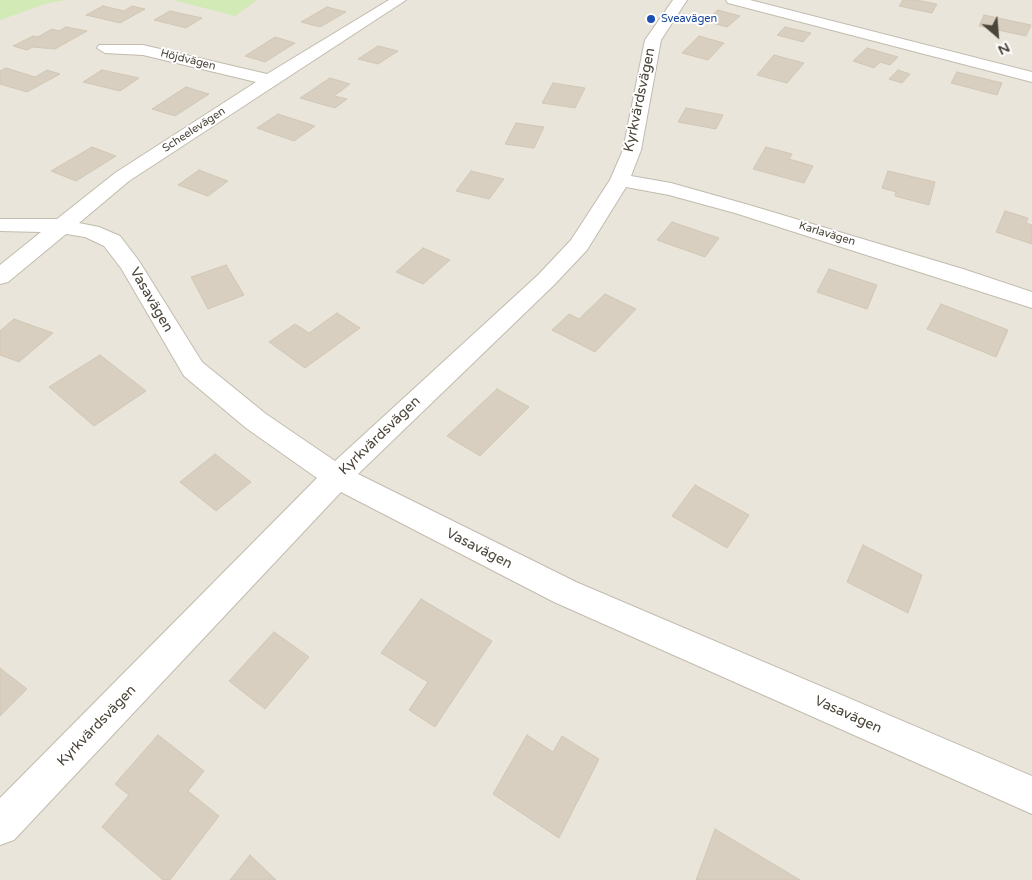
<!DOCTYPE html>
<html>
<head>
<meta charset="utf-8">
<style>
	body { margin:0 }
	#map { position:relative; width:1032px; height:880px; overflow:hidden; background:#f6f3ec; font-family:"Varela Round",sans-serif }
	canvas { display:block }
	.north { position:absolute; left:972px; top:10px; width:50px; height:50px; -webkit-text-stroke:4px #fff; paint-order:stroke; rotate:153deg; font-size:14px; font-weight:700; line-height:20px; text-align:center; color:#4b4439 }
	.north::after { content:''; display:block; margin:auto; width:18px; height:22px; background:#4b4439; clip-path:polygon(50% 0,100% 100%,50% 72%,0 100%) }
</style>
</head>
<body>
<div id="map">
<canvas width="1032" height="880"></canvas>
<div class="north">N</div>
</div>
<script>
const ctx = document.querySelector('canvas').getContext('2d');
ctx.lineJoin = 'round';
function fill(path, color) {
  ctx.fillStyle = color;
  ctx.fill(path, 'evenodd');
}
function toPath(rows) {
  const path = new Path2D();
  for (const r of rows) {
    path.moveTo(r[0], r[1]);
    for (let i = 2; i < r.length; i += 2) path.lineTo(r[i], r[i + 1]);
  }
  return path;
}
function strokePath(path, color, width, dash) {
  ctx.strokeStyle = color;
  ctx.lineWidth = width;
  ctx.lineCap = dash ? 'butt' : 'round';
  ctx.setLineDash(dash || []);
  ctx.stroke(path);
}
function write(font, color, halo, rows, align = 'center') {
  ctx.font = font + ' "Varela Round",sans-serif';
  ctx.lineWidth = 4;
  ctx.setLineDash([]);
  ctx.textBaseline = 'middle';
  ctx.strokeStyle = halo;
  ctx.fillStyle = color;
  for (const [text, x, y, turn = 0] of rows) {
    ctx.save();
    ctx.translate(x, y);
    ctx.rotate((+turn || 0) * Math.PI / 180);
    ctx.textAlign = isNaN(turn) ? turn : align;
    if (halo) ctx.strokeText(text, 0, 0);
    ctx.fillText(text, 0, 0);
    ctx.restore();
  }
}
fill(toPath([
	[0,0,1032,0,1032,880,0,880]
]), '#eae5da');
fill(toPath([
	[0,0,66,0,48,3,0,20],
	[173,0,257,0,235,16]
]), '#d2eab5');
const building = toPath([
	[903,0,916,0,937,4,932,13,899,6,903,0],
	[103,6,124,11,132,6,145,9,120,23,86,15,103,6],
	[327,7,346,12,320,27,301,22,327,7],
	[718,10,740,16,727,27,705,21,718,10],
	[170,11,202,18,186,28,154,20,170,11],
	[984,15,1031,25,1026,36,979,26,984,15],
	[66,27,87,31,55,49,33,47,27,50,13,46,33,36,38,37,52,29,59,31,66,27],
	[785,27,811,33,803,42,777,35,785,27],
	[699,36,724,43,708,60,682,53,699,36],
	[275,37,295,43,265,62,245,56,275,37],
	[378,46,398,51,378,64,358,59,378,46],
	[867,48,898,57,890,65,880,62,874,68,853,61,867,48],
	[774,55,804,63,787,83,757,75,774,55],
	[6,68,35,77,47,70,60,74,27,92,0,84,0,71,6,68],
	[102,70,139,78,120,91,83,82,102,70],
	[898,70,910,74,902,83,889,79,898,70],
	[957,72,1002,83,997,95,951,83,957,72],
	[330,78,350,84,334,96,347,99,335,108,300,98,330,78],
	[553,83,585,88,575,108,542,103,553,83],
	[186,87,209,94,175,116,152,109,186,87],
	[686,108,723,115,716,129,678,122,686,108],
	[278,114,315,126,294,141,257,128,278,114],
	[516,123,544,127,534,148,505,144,516,123],
	[92,147,116,156,76,181,51,171,92,147],
	[766,147,792,154,789,159,813,166,804,183,753,169,766,147],
	[199,170,228,181,208,196,178,185,199,170],
	[471,171,504,179,489,199,456,191,471,171],
	[888,171,935,182,929,205,895,196,896,192,882,188,888,171],
	[1005,211,1028,218,1026,223,1032,225,1032,244,996,232,1005,211],
	[672,222,719,238,705,257,657,240,672,222],
	[423,248,450,260,423,284,396,272,423,248],
	[226,265,244,295,208,309,191,277,226,265],
	[829,269,877,285,867,309,817,292,829,269],
	[605,294,636,309,595,352,552,330,569,314,579,319,605,294],
	[941,304,1008,330,996,357,927,329,941,304],
	[337,313,360,328,305,368,269,342,295,324,309,333,337,313],
	[14,319,53,333,19,362,0,355,0,331,14,319],
	[100,355,146,391,94,426,49,387,100,355],
	[497,389,529,407,480,456,447,436,497,389],
	[215,454,251,482,216,511,180,482,215,454],
	[695,485,749,515,727,548,672,516,695,485],
	[863,545,922,575,908,613,847,582,863,545],
	[421,599,492,641,435,727,409,710,428,682,381,653,421,599],
	[274,632,309,657,265,709,229,681,274,632],
	[0,668,27,689,0,716,0,668],
	[158,735,204,771,188,791,219,816,170,880,163,880,102,827,129,795,115,784,158,735],
	[527,735,553,752,562,736,599,759,559,838,493,794,527,735],
	[715,829,800,880,696,880,715,829],
	[250,855,276,880,230,880,250,855]
]);
fill(building, '#d8cfc1');
strokePath(building, '#d3c7b4', 1);
const minor = toPath([
	[389,0,406,0,129,181,79,223,99,227,120,236,139,261,202,362,266,414,335,461,538,275,571,240,610,180,623,150,645,40,673,0,687,0,661,40,641,150,631,176,671,183,749,205,963,269,1032,292,1032,308,735,213,669,195,626,187,587,250,554,285,358,474,576,582,1032,776,1032,814,554,602,341,492,14,840,0,845,0,798,317,478,246,428,184,376,121,268,104,246,85,237,66,234,8,282,0,284,0,265,41,232,0,231,0,219,57,219,115,173,256,82,143,55,105,53,97,48,99,45,143,45,267,74,389,0],
	[726,0,750,0,1032,72,1032,82,728,3,726,0]
]);
strokePath(minor, '#c2bbae', 2);
fill(minor, '#fff');
for (const [x, y, r, color] of [
	[651,19,5,"#1a4fb4"]
]) {
  const dot = new Path2D();
  dot.arc(x, y, r, 0, 2 * Math.PI);
  ctx.fillStyle = color;
  ctx.fill(dot);
  strokePath(dot, '#fff', 2);
}
write('11px', '#164399', '#fff', [
	["Sveavägen",661,19]
], 'left');
write('11px', '#4b4439', '#fff', [
	["Höjdvägen",188,60,14],
	["Scheelevägen",194,130,-33],
	["Karlavägen",827,234,17]
]);
write('14px', '#4b4439', '#fff', [
	["Kyrkvärdsvägen",640,100,-78],
	["Vasavägen",151,300,60],
	["Kyrkvärdsvägen",380,436,-44],
	["Vasavägen",479,549,27],
	["Vasavägen",848,715,24],
	["Kyrkvärdsvägen",97,726,-46]
]);
</script>
</body>
</html>
